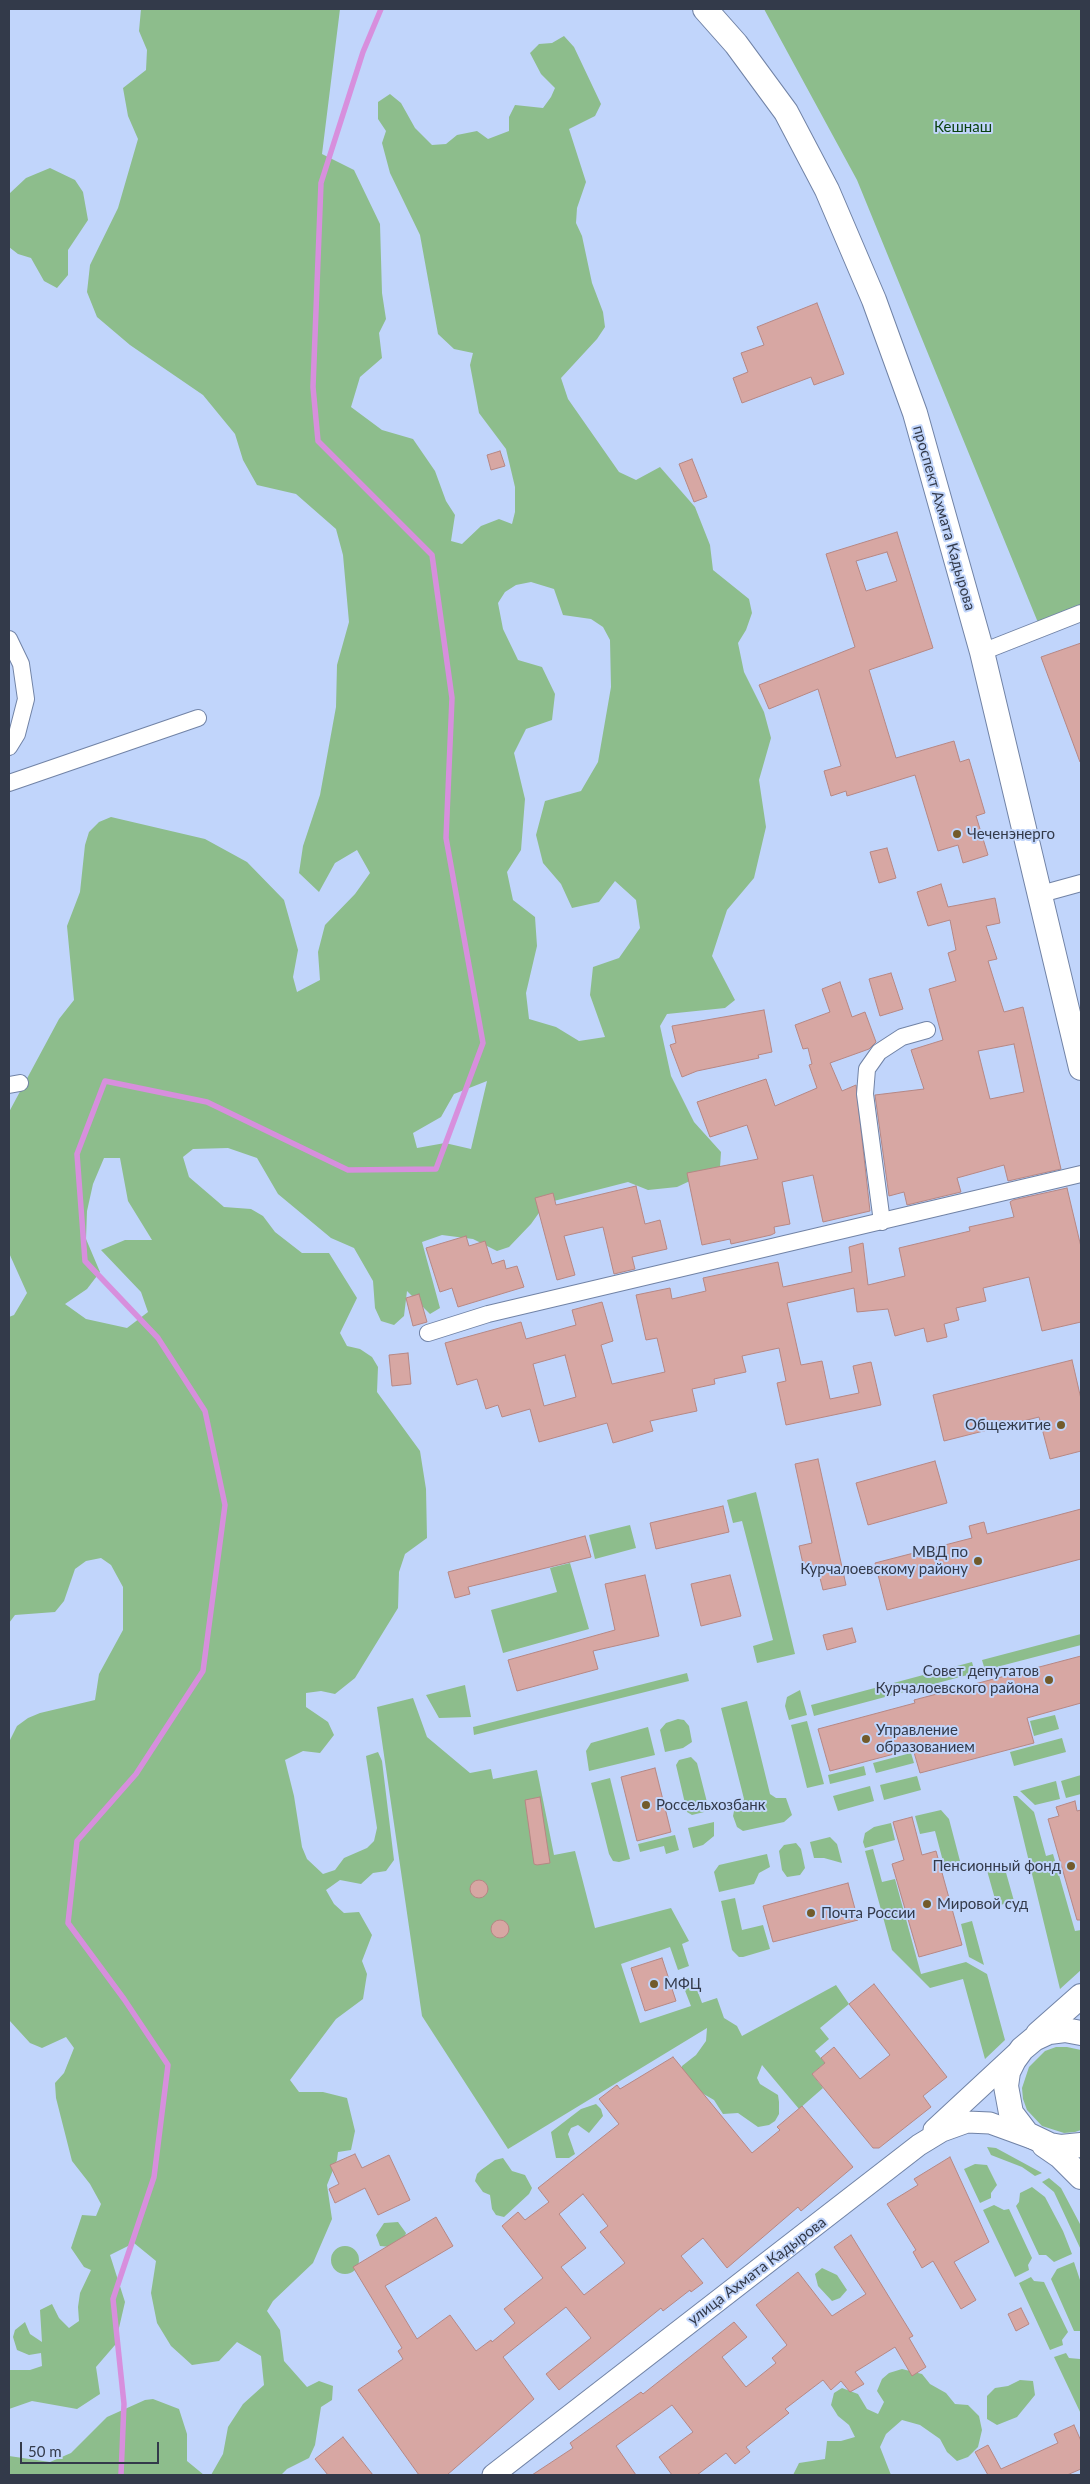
<!DOCTYPE html>
<html>
<head>
<meta charset="utf-8">
<style>
	body { margin:0 }
	#map { position:relative; width:1090px; height:2484px; overflow:hidden; background:#c1d5fb; font-family:Lato,sans-serif }
	canvas { display:block }
	.frame { position:absolute; inset:0; border:10px solid #333a4a; pointer-events:none }
	.scale { position:absolute; left:20px; top:2442px; width:139px; height:22px; box-sizing:border-box; border:2px solid #333a4a; border-top:0; padding-left:6px; font-size:15px; line-height:18px; white-space:nowrap; color:#333a4a; -webkit-text-stroke:4px #c1d5fb; paint-order:stroke }
</style>
</head>
<body>
<div id="map">
<canvas width="1090" height="2484"></canvas>
<div class="frame"></div>
<div class="scale">50 m</div>
</div>
<script>
const ctx = document.querySelector('canvas').getContext('2d');
ctx.lineJoin = 'round';
function fill(path, color) {
  ctx.fillStyle = color;
  ctx.fill(path, 'evenodd');
}
function toPath(rows) {
  const path = new Path2D();
  for (const r of rows) {
    if (r.length === 3) {
      path.moveTo(r[0] + r[2], r[1]);
      path.arc(r[0], r[1], r[2], 0, 2 * Math.PI);
      continue;
    }
    path.moveTo(r[0], r[1]);
    for (let i = 2; i < r.length; i += 2) path.lineTo(r[i], r[i + 1]);
  }
  return path;
}
function strokePath(path, color, width, dash) {
  ctx.strokeStyle = color;
  ctx.lineWidth = width;
  ctx.lineCap = dash ? 'butt' : 'round';
  ctx.setLineDash(dash || []);
  ctx.stroke(path);
}
function write(font, color, halo, rows, align = 'center') {
  ctx.font = font + ' Lato,sans-serif';
  ctx.lineWidth = 4;
  ctx.setLineDash([]);
  ctx.textBaseline = 'middle';
  ctx.strokeStyle = halo;
  ctx.fillStyle = color;
  for (const [text, x, y, turn = 0] of rows) {
    ctx.save();
    ctx.translate(x, y);
    ctx.rotate((+turn || 0) * Math.PI / 180);
    ctx.textAlign = isNaN(turn) ? turn : align;
    if (halo) ctx.strokeText(text, 0, 0);
    ctx.fillText(text, 0, 0);
    ctx.restore();
  }
}
fill(toPath([
	[141,9,340,9,322,154,354,170,380,224,382,293,386,319,379,333,382,358,360,377,351,407,382,430,413,439,435,471,446,501,455,515,451,541,462,544,481,526,499,519,512,524,515,512,515,487,506,449,479,413,470,365,473,353,454,349,438,334,420,235,390,173,382,143,386,131,378,119,378,102,390,94,401,103,415,128,432,145,446,144,457,135,477,131,488,139,509,131,509,117,515,105,543,108,551,97,555,88,541,74,530,53,539,44,552,43,564,36,574,47,601,104,595,116,569,129,586,182,577,208,576,223,582,236,592,283,603,312,605,327,597,339,561,378,568,399,619,472,636,480,660,467,695,507,710,545,713,570,749,599,752,613,746,630,738,643,744,672,764,712,771,738,759,780,766,827,754,878,727,910,712,956,735,1000,725,1008,667,1014,660,1026,671,1076,694,1122,721,1152,720,1167,677,1187,648,1190,628,1182,546,1203,531,1224,509,1247,497,1251,473,1239,442,1235,422,1242,440,1308,430,1314,407,1291,404,1316,394,1325,381,1321,375,1308,373,1281,354,1248,331,1238,278,1194,257,1158,228,1148,193,1149,183,1157,189,1177,224,1207,251,1209,263,1216,275,1232,302,1253,329,1253,357,1298,340,1333,347,1346,360,1349,372,1357,378,1367,377,1392,420,1451,426,1489,427,1538,405,1554,399,1572,398,1608,355,1678,335,1694,321,1691,306,1693,306,1707,328,1722,334,1735,320,1753,303,1751,285,1760,294,1796,302,1847,307,1859,323,1874,335,1870,344,1858,367,1848,374,1841,377,1828,366,1756,378,1752,382,1761,394,1860,386,1871,373,1873,361,1884,340,1880,326,1890,334,1904,344,1913,359,1912,372,1935,362,1961,367,1974,363,1999,336,2019,290,2080,299,2092,323,2092,347,2098,355,2131,351,2150,338,2152,337,2160,327,2185,332,2219,313,2263,273,2301,267,2311,280,2330,284,2361,307,2387,319,2381,333,2386,332,2400,321,2407,315,2445,309,2458,287,2469,281,2475,211,2475,223,2454,228,2427,243,2404,264,2385,261,2356,237,2342,219,2361,192,2365,171,2346,157,2323,151,2293,156,2261,134,2243,110,2255,125,2302,115,2345,96,2367,100,2394,77,2409,32,2401,9,2409,9,2370,30,2370,42,2366,41,2353,29,2355,17,2350,13,2337,15,2330,25,2322,30,2334,42,2342,40,2310,52,2304,59,2318,69,2328,79,2321,78,2307,80,2293,91,2270,84,2267,71,2248,82,2215,96,2216,101,2204,90,2184,72,2161,56,2098,55,2083,64,2073,74,2048,66,2037,42,2048,30,2043,9,2020,9,1742,17,1726,28,1718,40,1713,95,1700,99,1674,123,1630,123,1587,111,1565,101,1558,86,1561,75,1569,64,1601,55,1612,15,1615,9,1623,9,1317,14,1315,27,1293,9,1253,9,1112,59,1019,74,1000,67,926,80,892,85,845,89,832,99,822,111,817,205,839,247,862,284,900,298,950,293,977,297,992,320,980,318,952,325,925,355,894,370,873,357,850,335,863,319,892,299,873,303,846,320,795,336,707,337,665,349,622,343,555,336,529,296,494,257,485,243,460,235,434,203,395,130,345,97,317,87,292,90,265,118,208,138,139,128,116,123,88,146,70,147,50,139,31],
	[531,582,554,589,563,615,591,619,603,627,610,640,611,687,598,762,581,791,545,801,536,835,543,863,561,884,572,908,599,902,615,881,636,900,640,928,619,958,593,967,590,995,605,1037,579,1041,556,1027,529,1019,526,993,537,946,535,917,513,900,507,872,521,850,525,799,514,753,526,729,552,720,555,694,542,667,518,660,503,629,498,603,505,592,516,585],
	[487,1081,471,1149,445,1143,417,1148,413,1133,441,1117,454,1094],
	[104,1158,120,1158,128,1201,152,1240,125,1240,101,1250,141,1292,148,1312,127,1328,86,1319,65,1304,87,1289,100,1272,86,1239,87,1211,93,1184],
	[764,9,1081,9,1081,608,1039,625,857,180],
	[50,168,75,180,83,192,88,220,68,250,68,275,57,288,44,281,31,258,18,254,9,247,9,194,26,178],
	[756,1492,795,1654,757,1663,753,1646,773,1640,742,1521,733,1523,727,1500],
	[630,1525,636,1548,595,1559,589,1535],
	[570,1563,589,1629,503,1653,491,1610,557,1592,550,1568],
	[1081,1634,1081,1645,985,1670,982,1660],
	[972,1662,975,1673,814,1716,811,1705],
	[687,1673,689,1681,474,1735,473,1727],
	[465,1685,471,1717,439,1718,426,1695],
	[800,1690,807,1715,789,1720,785,1706,787,1697],
	[413,1698,427,1737,470,1773,491,1769,493,1779,537,1770,554,1855,575,1851,595,1928,671,1908,689,1941,682,1944,689,1966,678,1970,670,1947,621,1964,640,2023,691,2006,684,1988,695,1984,702,2003,717,1998,724,2018,737,2026,742,2036,836,1985,849,2004,820,2028,829,2039,815,2051,825,2063,812,2074,823,2088,799,2109,762,2065,757,2078,760,2084,778,2095,779,2102,779,2114,775,2121,769,2125,758,2127,738,2113,723,2114,714,2100,681,2081,682,2066,696,2055,706,2041,707,2028,508,2149,422,2016,377,1707],
	[747,1701,770,1794,776,1798,786,1798,792,1815,784,1822,743,1831,737,1827,733,1816,734,1811,742,1806,744,1799,721,1708],
	[1055,1715,1059,1729,1034,1736,1030,1721],
	[678,1719,684,1720,689,1726,692,1742,683,1748,665,1752,660,1730,666,1723],
	[807,1721,824,1784,807,1788,791,1725],
	[648,1727,655,1755,589,1771,586,1751,591,1743],
	[1062,1738,1066,1752,1014,1766,1010,1752],
	[911,1753,914,1763,876,1773,873,1763],
	[691,1757,697,1763,708,1806,704,1812,692,1815,687,1812,676,1765,679,1760],
	[864,1766,866,1775,830,1784,828,1775],
	[1081,1775,1081,1794,1066,1798,1061,1781],
	[917,1776,921,1790,884,1800,880,1785],
	[610,1778,630,1859,619,1862,613,1861,609,1854,591,1783],
	[1056,1781,1060,1799,1035,1805,1020,1791],
	[870,1786,874,1801,838,1811,833,1796],
	[1013,1796,1017,1796,1034,1812,1046,1856,1053,1854,1075,1931,1081,1930,1081,1970,1060,1989],
	[941,1810,949,1819,960,1861,944,1865,935,1831,920,1834,915,1816],
	[714,1822,714,1836,703,1845,693,1848,688,1828],
	[891,1823,895,1840,865,1848,863,1842,865,1833,874,1827],
	[675,1835,679,1850,666,1854,664,1846,640,1852,638,1844],
	[830,1837,837,1844,842,1863,824,1858,814,1858,810,1842],
	[796,1843,801,1849,805,1868,800,1875,787,1877,782,1870,779,1851,784,1845],
	[873,1849,882,1882,895,1879,921,1974,966,1962,987,1974,1005,2040,985,2059,963,1979,930,1988,892,1950,865,1851],
	[767,1854,770,1867,759,1873,754,1884,719,1892,714,1872,719,1865],
	[1003,1862,1014,1901,997,1906,986,1867],
	[735,1898,742,1930,763,1925,770,1949,743,1957,739,1957,732,1950,721,1901],
	[972,1921,984,1965,969,1957,961,1924],
	[1056,2047,1067,2047,1081,2050,1081,2130,1075,2132,1064,2133,1042,2126,1027,2110,1023,2099,1022,2088,1029,2067,1045,2051],
	[596,2104,601,2109,603,2116,589,2133,578,2125,571,2128,568,2134,575,2154,569,2158,556,2158,551,2132,581,2109],
	[987,2147,996,2148,1042,2173,1035,2176,1022,2167,991,2155],
	[503,2158,512,2171,525,2175,532,2188,529,2194,504,2217,496,2215,492,2209,490,2195,483,2192,475,2181,477,2174,481,2170,495,2160],
	[975,2164,987,2165,997,2185,991,2193,991,2198,980,2203,964,2169],
	[1049,2178,1061,2188,1080,2224,1081,2250,1054,2192,1042,2182],
	[1032,2187,1045,2197,1063,2231,1072,2254,1054,2262,1046,2255,1039,2255,1016,2206,1019,2202,1020,2193],
	[994,2205,1004,2210,1009,2209,1032,2258,1028,2265,1029,2270,1015,2277,983,2210],
	[398,2222,406,2233,404,2239,391,2247,380,2246,376,2235,384,2223],
	[345,2260,14],
	[1074,2262,1081,2283,1081,2331,1074,2331,1051,2279,1057,2269],
	[822,2268,837,2275,847,2290,840,2298,832,2301,818,2286,815,2274],
	[1031,2277,1034,2281,1044,2282,1068,2332,1062,2340,1063,2345,1050,2350,1019,2283],
	[1066,2353,1069,2358,1080,2359,1081,2363,1081,2414,1054,2357],
	[902,2369,922,2374,930,2384,946,2393,955,2404,968,2405,979,2416,982,2430,978,2447,968,2457,957,2461,947,2452,940,2439,920,2425,902,2420,886,2434,880,2447,891,2475,793,2475,799,2463,825,2459,827,2441,841,2441,855,2437,849,2425,838,2416,831,2405,834,2393,842,2388,858,2394,867,2409,878,2414,884,2402,877,2391,882,2379,889,2373],
	[1020,2380,1033,2381,1035,2395,1017,2417,997,2425,987,2419,987,2396,995,2388,1008,2386],
	[153,2399,179,2409,187,2434,187,2461,204,2475,9,2475,9,2456,50,2462,71,2453,107,2417,145,2400]
]), '#8dbd8c');
strokePath(toPath([
	[121,2475,124,2404,113,2299,154,2177,168,2065,124,1999,68,1923,77,1841,136,1774,203,1671,225,1505,205,1411,158,1338,85,1261,77,1154,105,1081,207,1102,348,1170,436,1169,483,1043,446,838,452,698,432,555,318,441,313,387,321,183,363,52,381,9]
]), '#d78fdd', 5.5);
const building = toPath([
	[817,303,844,374,814,385,811,377,742,403,733,378,748,372,741,353,764,345,757,327,817,303],
	[500,451,505,466,491,470,487,455,500,451],
	[692,459,707,497,694,502,679,464,692,459],
	[897,532,933,648,869,670,896,758,954,741,960,762,969,759,985,813,976,816,988,855,963,863,958,845,938,851,915,775,847,796,846,791,831,796,824,771,841,766,818,689,769,709,759,685,855,647,826,554,897,532],
	[887,552,897,581,866,591,856,561,887,552],
	[1081,643,1081,762,1080,762,1041,657,1081,643],
	[887,848,896,878,879,883,870,852,887,848],
	[941,884,948,907,995,898,1000,923,986,926,997,959,988,961,1004,1012,1023,1007,1061,1169,1008,1181,1004,1165,957,1178,961,1192,907,1205,904,1192,889,1196,875,1095,924,1089,911,1050,943,1040,929,989,956,981,948,953,956,950,950,920,928,926,917,892,941,884],
	[1014,1044,1024,1092,990,1099,978,1051,1014,1044],
	[891,973,903,1009,880,1016,869,979,891,973],
	[840,982,852,1017,865,1012,876,1042,869,1049,830,1063,842,1091,856,1085,870,1211,823,1222,813,1175,782,1182,790,1224,774,1227,775,1233,771,1235,731,1244,730,1239,702,1245,687,1173,758,1159,747,1125,710,1137,697,1102,766,1079,775,1106,817,1088,809,1065,812,1064,808,1048,803,1049,795,1025,830,1012,822,989,840,982],
	[764,1010,772,1052,758,1055,759,1058,697,1071,682,1077,670,1045,676,1043,672,1026,764,1010],
	[636,1186,645,1224,660,1220,667,1249,632,1257,635,1269,614,1274,603,1227,564,1236,575,1275,557,1280,535,1198,553,1193,556,1205,636,1186],
	[1067,1188,1081,1247,1081,1322,1042,1331,1029,1277,983,1288,986,1301,956,1308,959,1320,944,1324,947,1337,927,1342,924,1328,895,1336,888,1309,857,1312,854,1288,787,1303,801,1365,822,1361,830,1399,859,1393,853,1366,871,1362,881,1405,786,1425,777,1383,786,1381,779,1348,742,1356,746,1372,714,1379,715,1384,692,1389,697,1411,650,1421,653,1431,613,1443,607,1423,539,1442,530,1409,502,1417,498,1405,486,1409,477,1379,457,1385,445,1343,521,1322,526,1339,576,1325,572,1310,602,1302,613,1341,601,1345,612,1384,665,1372,657,1338,646,1340,636,1295,670,1288,672,1299,706,1291,703,1278,778,1262,783,1287,852,1272,849,1247,863,1243,868,1285,905,1276,899,1248,970,1231,969,1227,1014,1217,1010,1202,1013,1200,1067,1188],
	[565,1355,576,1397,544,1406,533,1364,565,1355],
	[466,1236,469,1246,485,1241,492,1264,504,1260,506,1269,517,1266,524,1287,458,1307,452,1288,440,1292,426,1248,466,1236],
	[419,1294,427,1322,413,1326,406,1298,419,1294],
	[408,1353,411,1384,392,1386,389,1355,408,1353],
	[1072,1360,1081,1399,1081,1451,1050,1459,1039,1417,944,1441,933,1395,1072,1360],
	[818,1459,846,1585,823,1590,817,1566,804,1568,799,1546,812,1543,795,1464,818,1459],
	[935,1461,947,1503,868,1525,856,1483,935,1461],
	[723,1506,729,1532,656,1549,650,1523,723,1506],
	[1081,1509,1081,1559,887,1610,875,1563,972,1538,969,1526,984,1522,987,1534,1081,1509],
	[585,1536,591,1557,468,1587,470,1594,455,1598,448,1572,585,1536],
	[645,1575,659,1636,593,1651,598,1669,517,1691,508,1660,615,1630,605,1584,645,1575],
	[730,1575,741,1616,701,1626,691,1584,730,1575],
	[852,1628,856,1642,827,1650,823,1635,852,1628],
	[1081,1656,1081,1703,1027,1718,1034,1743,920,1773,913,1749,830,1771,818,1729,915,1703,914,1700,1081,1656],
	[655,1768,671,1832,637,1841,621,1777,655,1768],
	[540,1797,550,1863,537,1865,534,1864,532,1850,525,1800,540,1797],
	[1075,1801,1077,1811,1081,1810,1081,1920,1077,1920,1048,1819,1059,1816,1056,1807,1075,1801],
	[912,1817,922,1855,936,1851,962,1945,919,1957,892,1864,904,1860,893,1822,912,1817],
	[479,1889,9],
	[848,1883,858,1920,773,1942,763,1906,848,1883],
	[500,1929,9],
	[662,1958,676,2001,645,2011,631,1968,662,1958],
	[874,1984,947,2077,923,2096,931,2107,879,2148,873,2148,812,2074,825,2063,821,2058,834,2047,860,2079,890,2055,849,2004,874,1984],
	[673,2057,752,2153,780,2130,777,2127,802,2106,853,2167,801,2211,798,2207,727,2268,703,2238,681,2256,703,2283,691,2292,690,2290,663,2311,661,2308,559,2390,546,2374,591,2338,566,2307,503,2357,534,2399,447,2475,419,2475,358,2390,403,2359,398,2351,402,2348,353,2267,436,2217,453,2246,385,2286,417,2339,450,2315,476,2351,491,2340,492,2342,515,2323,504,2309,543,2278,502,2226,518,2212,525,2220,549,2202,538,2188,619,2124,599,2099,617,2085,620,2089,673,2057],
	[583,2194,608,2226,600,2232,625,2263,584,2295,561,2267,586,2248,559,2214,583,2194],
	[355,2154,362,2168,389,2155,410,2200,378,2215,365,2188,335,2203,329,2189,339,2184,330,2165,355,2154],
	[950,2157,989,2242,954,2262,976,2300,961,2309,933,2261,922,2268,913,2252,916,2250,887,2204,918,2185,914,2179,950,2157],
	[851,2235,913,2336,909,2338,926,2367,912,2376,895,2347,855,2372,864,2384,850,2392,841,2381,831,2390,823,2380,785,2409,789,2413,746,2447,750,2452,735,2464,726,2453,697,2475,672,2475,659,2457,693,2432,672,2405,616,2446,636,2475,532,2475,573,2448,570,2443,641,2392,643,2394,734,2322,747,2337,722,2357,746,2387,776,2363,772,2358,787,2345,756,2305,798,2272,832,2316,866,2294,834,2247,851,2235],
	[1021,2308,1029,2324,1016,2331,1008,2314,1021,2308],
	[1074,2425,1081,2441,1081,2469,1067,2475,988,2475,975,2452,988,2445,1001,2469,1058,2443,1054,2434,1074,2425],
	[343,2437,373,2475,328,2475,315,2459,343,2437]
]);
fill(building, '#d7a7a3');
strokePath(building, '#b68784', 1);
const minor = toPath([
	[9,639,21,664,26,699,17,734,9,747],
	[982,652,1081,613],
	[9,783,198,718],
	[1041,894,1081,883],
	[9,1085,20,1083],
	[882,1222,865,1094,867,1069,879,1052,902,1037,927,1030],
	[428,1333,488,1314,1081,1174]
]);
const tertiary = toPath([
	[934,2130,1016,2054],
	[493,2475,919,2145,942,2131,967,2122,990,2123,1034,2139]
]);
const secondary = toPath([
	[705,9,736,44,786,112,827,190,874,300,915,413,982,652,1081,1068],
	[1081,2033,1065,2030,1049,2032,1034,2039,1022,2049,1014,2060,1008,2072,1006,2086,1011,2113,1027,2134,1050,2145,1061,2147,1081,2145],
	[1038,2034,1081,1996],
	[1044,2145,1060,2156,1081,2177]
]);
strokePath(minor, '#7183a6', 18);
strokePath(tertiary, '#7183a6', 23);
strokePath(secondary, '#7183a6', 26);
strokePath(minor, '#fff', 16);
strokePath(tertiary, '#fff', 21);
strokePath(secondary, '#fff', 24);
for (const [x, y, r, color] of [
	[957,834,5,"#725b2b"],
	[1061,1425,5,"#725b2b"],
	[978,1561,5,"#725b2b"],
	[1049,1680,5,"#725b2b"],
	[866,1739,5,"#725b2b"],
	[646,1805,5,"#725b2b"],
	[1071,1866,5,"#725b2b"],
	[927,1904,5,"#725b2b"],
	[811,1913,5,"#725b2b"],
	[654,1984,5,"#725b2b"]
]) {
  const dot = new Path2D();
  dot.arc(x, y, r, 0, 2 * Math.PI);
  ctx.fillStyle = color;
  ctx.fill(dot);
  strokePath(dot, '#c1d5fb', 2);
}
write('15px', '#0a420f', '#c1d5fb', [
	["Кешнаш",963,127]
]);
write('15px', '#333a4a', '#c1d5fb', [
	["проспект Ахмата Кадырова",944,518,74],
	["улица Ахмата Кадырова",757,2271,-37]
]);
write('15px', '#333a4a', '#c1d5fb', [
	["Чеченэнерго",967,834],
	["Общежитие",1051,1425,"right"],
	["МВД по",968,1552,"right"],
	["Курчалоевскому району",968,1569,"right"],
	["Совет депутатов",1039,1671,"right"],
	["Курчалоевского района",1039,1688,"right"],
	["Управление",876,1730],
	["образованием",876,1747],
	["Россельхозбанк",656,1805],
	["Пенсионный фонд",1061,1866,"right"],
	["Мировой суд",937,1904],
	["Почта России",821,1913],
	["МФЦ",664,1984]
], 'left');
</script>
</body>
</html>
